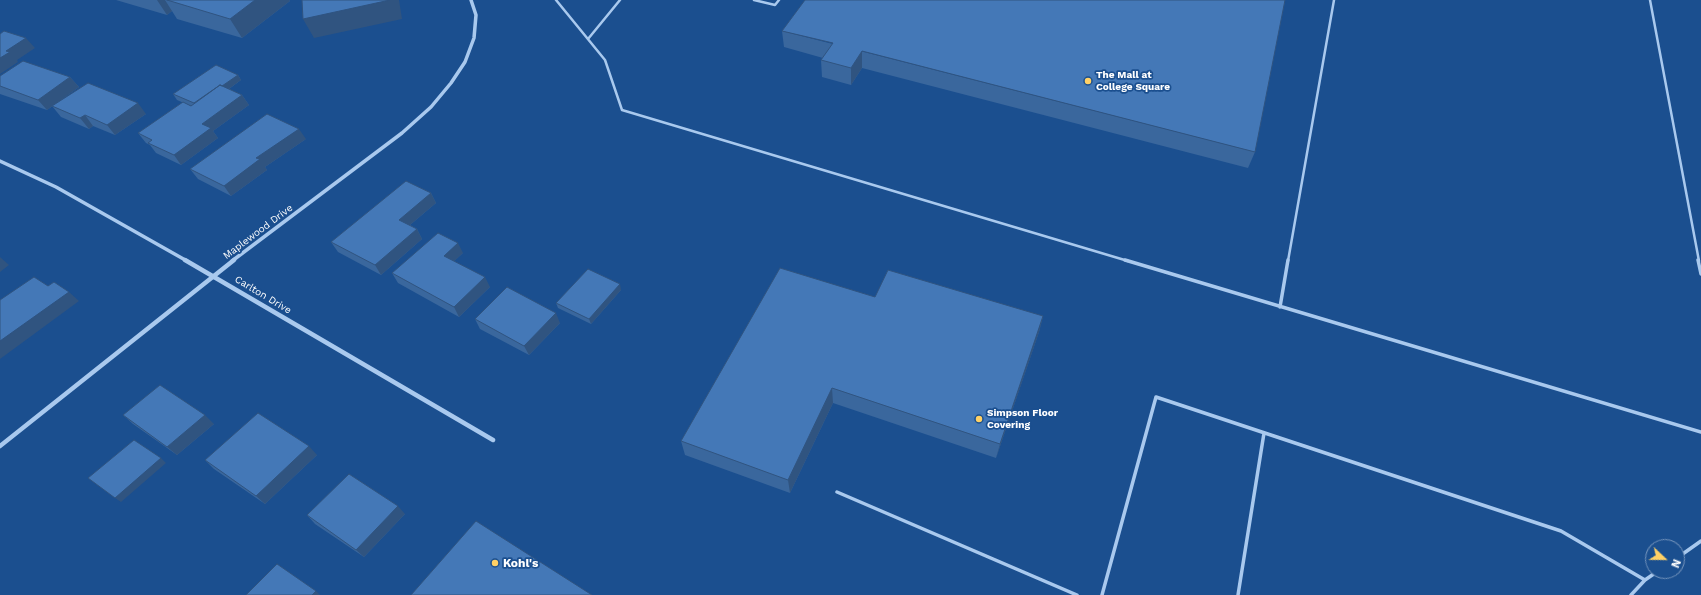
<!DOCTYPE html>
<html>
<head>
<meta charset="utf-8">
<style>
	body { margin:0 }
	#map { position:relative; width:1701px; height:595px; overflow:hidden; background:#1b4f8f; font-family:"Work Sans",sans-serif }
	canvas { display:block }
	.north { position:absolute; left:1645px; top:539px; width:40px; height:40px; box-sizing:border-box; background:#1b4f8f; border:1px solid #7695bc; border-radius:50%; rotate:112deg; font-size:11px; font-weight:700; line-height:16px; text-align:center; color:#fff }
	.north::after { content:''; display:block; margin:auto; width:14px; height:18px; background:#ffd166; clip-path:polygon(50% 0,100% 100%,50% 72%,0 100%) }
</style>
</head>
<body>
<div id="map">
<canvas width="1701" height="595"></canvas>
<div class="north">N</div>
</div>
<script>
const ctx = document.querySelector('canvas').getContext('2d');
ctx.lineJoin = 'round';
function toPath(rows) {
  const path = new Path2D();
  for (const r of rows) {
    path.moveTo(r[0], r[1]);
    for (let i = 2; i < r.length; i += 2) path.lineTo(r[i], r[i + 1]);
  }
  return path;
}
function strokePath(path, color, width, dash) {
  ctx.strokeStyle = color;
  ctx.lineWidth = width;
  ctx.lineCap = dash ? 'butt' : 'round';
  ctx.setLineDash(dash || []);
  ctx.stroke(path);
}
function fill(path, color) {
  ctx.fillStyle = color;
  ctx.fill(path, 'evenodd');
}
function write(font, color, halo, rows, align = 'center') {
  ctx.font = font + ' "Work Sans",sans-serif';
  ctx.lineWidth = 3.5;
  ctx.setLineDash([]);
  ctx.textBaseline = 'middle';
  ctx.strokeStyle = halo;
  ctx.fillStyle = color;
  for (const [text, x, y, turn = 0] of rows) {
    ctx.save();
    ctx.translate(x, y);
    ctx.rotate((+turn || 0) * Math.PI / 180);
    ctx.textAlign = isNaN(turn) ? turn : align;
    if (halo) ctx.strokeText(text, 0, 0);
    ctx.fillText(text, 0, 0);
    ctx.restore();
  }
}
strokePath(toPath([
	[556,0,605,60,622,110,1128,261],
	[754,0,775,5,779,0],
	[1650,0,1699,261],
	[588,39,620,0],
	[1288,261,1334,0]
]), '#a9c9ee', 2.5);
strokePath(toPath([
	[1125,260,1701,432],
	[1698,260,1701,274],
	[1280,307,1288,260],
	[837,492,1077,595],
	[1677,558,1701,541],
	[1102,595,1156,397,1561,531,1645,580],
	[1238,595,1264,433],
	[1631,595,1645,580,1658,571]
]), '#a9c9ee', 3.5);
strokePath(toPath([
	[0,161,56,187,187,261],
	[232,261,402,133,431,107,451,83,465,62,474,38,476,15,471,0]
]), '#a9c9ee', 3.5);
strokePath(toPath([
	[185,260,493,440],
	[0,446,234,260]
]), '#a9c9ee', 4.5);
fill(toPath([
	[116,0,289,0,290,1,242,38,177,19,172,11,167,15],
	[782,31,1255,152,1248,168,862,68,851,85,822,77,821,60,823,58,784,47],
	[238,75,241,80,229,89,242,95,249,105,213,131,218,138,181,165,156,153,150,145,146,143,138,133,191,106,177,100,173,94],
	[0,76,70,77,79,87,47,110,0,94],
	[52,106,146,114,115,135,93,126,89,129,61,117],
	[306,139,265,167,267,170,231,196,198,179,190,169],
	[431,193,436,203,410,225,417,229,422,239,381,275,338,252,331,242],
	[463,253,454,261,490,287,459,317,398,283,392,273],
	[621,290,591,324,558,308,556,303],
	[875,297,1043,316,1039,332,996,458,833,403,790,493,685,455,681,441],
	[475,319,560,323,529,355,480,329],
	[123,415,214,424,177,455,133,424],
	[317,455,265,504,214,469,205,460],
	[405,514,364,557,315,524,307,515]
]), '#3a679d');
fill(toPath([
	[157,0,165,0,172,11,167,15],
	[255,0,289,0,290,1,242,38,230,19],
	[390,0,399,0,402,19,314,38,303,19],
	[26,38,35,48,17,60,18,62,0,74,0,58,6,51],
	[862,51,862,68,851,85,851,68],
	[238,75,241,80,200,110,196,104],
	[70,77,79,87,47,110,38,100],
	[242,95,249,105,213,131,218,138,181,165,174,155,202,124],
	[138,103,146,114,115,135,107,125],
	[85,115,93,126,89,129,80,118],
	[299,129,306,139,265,167,267,170,231,196,224,186,256,158],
	[431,193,436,203,404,230,399,220],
	[417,229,422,239,381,275,375,265],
	[458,243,463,253,449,266,444,256],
	[0,257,9,265,0,272],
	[485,277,490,287,459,317,454,307],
	[620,284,621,290,591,324,589,319],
	[69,292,79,301,0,359,0,341],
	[556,313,560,323,529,355,524,346],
	[1043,316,1039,332,996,458,1000,444],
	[832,388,833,403,790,493,788,480],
	[205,415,214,424,177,455,167,447],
	[309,446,317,455,265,504,256,496],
	[161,458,166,463,121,502,115,498],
	[398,506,405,514,364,557,356,550],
	[316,591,320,595,312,595]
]), '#305480');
const building = toPath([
	[167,0,255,0,230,19,167,0],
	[302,0,390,0,303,19,302,0],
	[805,0,1285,0,1255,152,862,51,851,68,821,60,833,43,782,31,805,0],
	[4,31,26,38,6,51,10,52,0,58,0,34,4,31],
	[23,61,70,77,38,100,0,86,0,76,23,61],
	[216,65,238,75,222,86,220,85,194,103,173,94,216,65],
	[88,83,138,103,107,125,85,115,80,118,52,106,88,83],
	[220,85,242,95,202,124,211,128,174,155,148,143,152,140,138,133,183,102,191,106,220,85],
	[267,114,299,129,256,158,260,159,224,186,190,169,267,114],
	[406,181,431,193,399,220,417,229,375,265,331,242,406,181],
	[438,233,458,243,444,256,485,277,454,307,392,273,438,233],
	[780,268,875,297,888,270,1043,316,1000,444,832,388,788,480,681,441,780,268],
	[588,269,620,284,589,319,556,303,588,269],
	[34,277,48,286,54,282,69,292,0,341,0,300,34,277],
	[507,287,556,313,524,346,475,319,507,287],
	[160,385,205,415,167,447,123,415,160,385],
	[258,413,309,446,256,496,205,460,258,413],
	[134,440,161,458,115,498,88,478,134,440],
	[349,474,398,506,356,550,307,515,349,474],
	[476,521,592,595,411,595,476,521],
	[277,564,316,591,312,595,246,595,277,564]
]);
fill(building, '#4478b7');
strokePath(building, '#305480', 1);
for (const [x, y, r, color] of [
	[1088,81,4,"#ffd166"],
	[979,419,4,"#ffd166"],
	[495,563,4,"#ffd166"]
]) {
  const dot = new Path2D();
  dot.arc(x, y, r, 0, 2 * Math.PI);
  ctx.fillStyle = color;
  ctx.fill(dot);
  strokePath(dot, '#1b4f8f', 1.5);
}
write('bold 10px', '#fff', '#1b4f8f', [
	["The Mall at",1096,75],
	["College Square",1096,87],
	["Simpson Floor",987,413],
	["Covering",987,425]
], 'left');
write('10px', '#fff', '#1b4f8f', [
	["Maplewood Drive",258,232,-37],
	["Carlton Drive",263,295,31]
]);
write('bold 12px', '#fff', '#1b4f8f', [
	["Kohl's",503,563]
], 'left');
</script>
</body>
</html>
